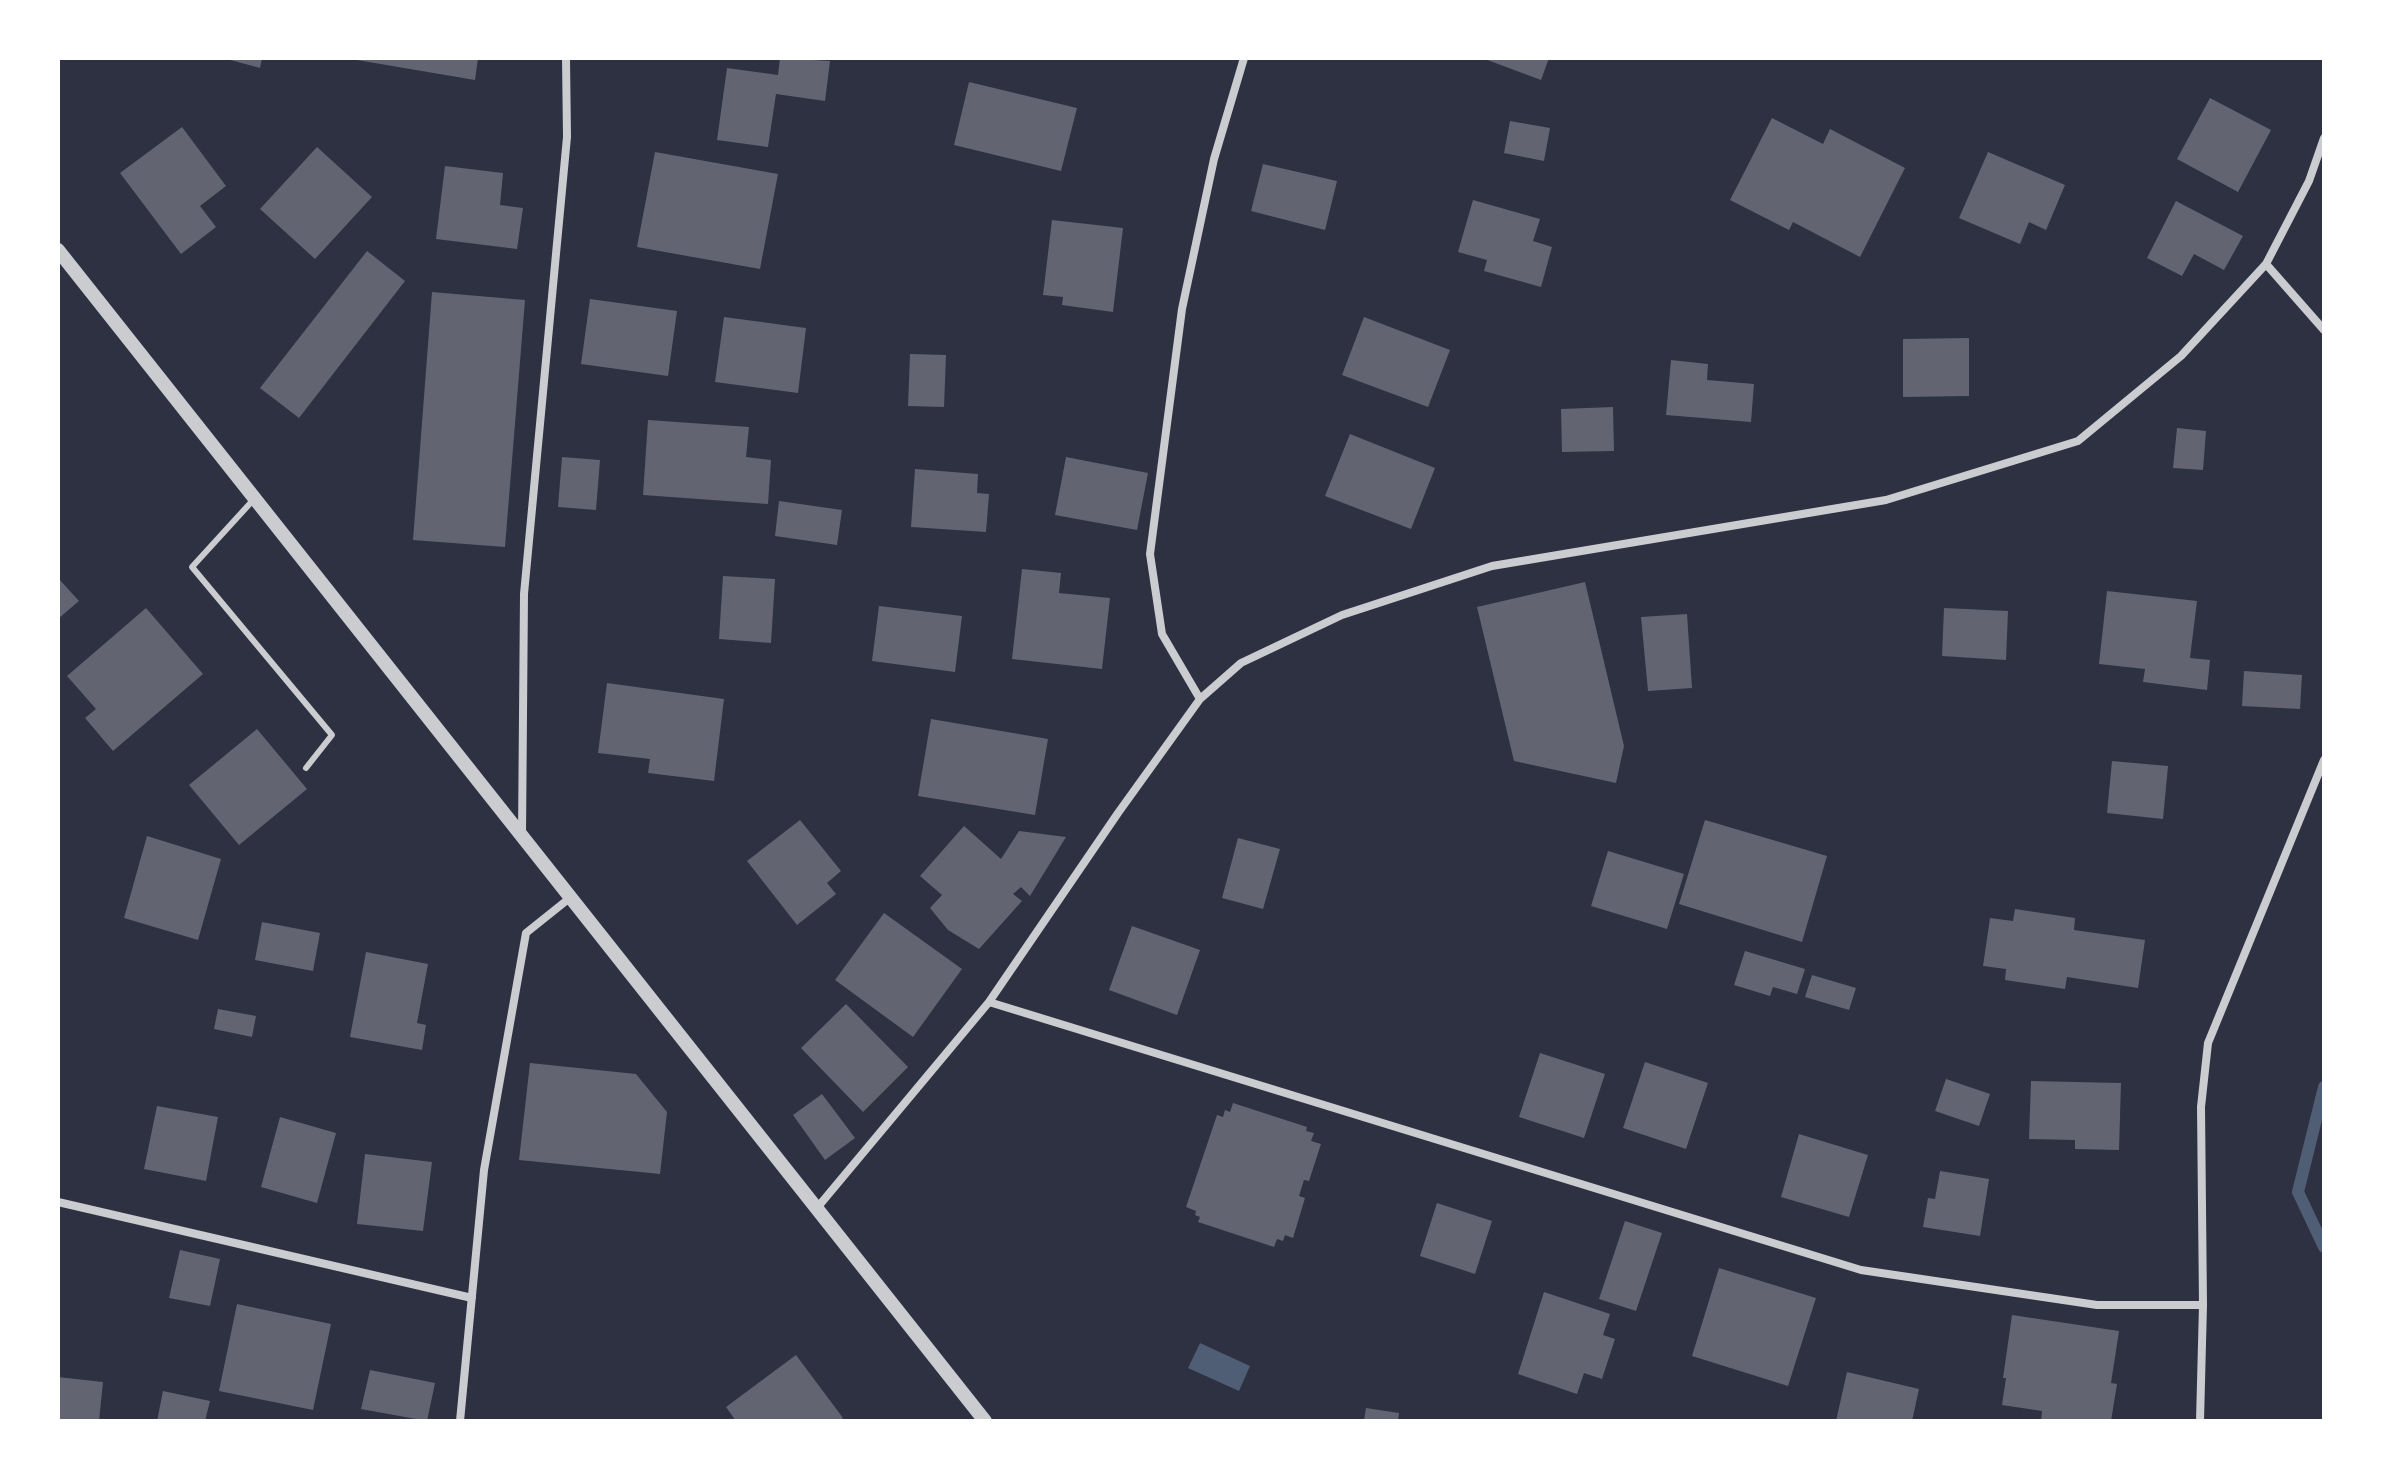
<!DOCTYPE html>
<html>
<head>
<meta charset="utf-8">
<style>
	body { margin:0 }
	#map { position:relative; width:2382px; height:1479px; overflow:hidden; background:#2d3142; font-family:"Sofia Sans Condensed",sans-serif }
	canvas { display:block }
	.frame { position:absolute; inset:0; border:60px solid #fff; pointer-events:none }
</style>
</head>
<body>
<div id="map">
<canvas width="2382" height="1479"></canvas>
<div class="frame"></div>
</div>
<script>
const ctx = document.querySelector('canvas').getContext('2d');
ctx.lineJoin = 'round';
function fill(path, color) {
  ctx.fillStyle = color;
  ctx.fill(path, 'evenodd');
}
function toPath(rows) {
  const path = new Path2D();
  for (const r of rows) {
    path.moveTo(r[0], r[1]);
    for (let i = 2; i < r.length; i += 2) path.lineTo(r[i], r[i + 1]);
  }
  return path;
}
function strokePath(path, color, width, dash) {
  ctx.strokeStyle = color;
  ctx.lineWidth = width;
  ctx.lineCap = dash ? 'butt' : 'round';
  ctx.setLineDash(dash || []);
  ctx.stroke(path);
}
fill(toPath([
	[1200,1343,1250,1366,1239,1391,1188,1368]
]), '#4f5d75');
strokePath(toPath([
	[2324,1087,2298,1192,2324,1247]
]), '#4f5d75', 12);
fill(toPath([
	[223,58,262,58,260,68],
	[345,58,478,58,475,80],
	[780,58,830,61,825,101,776,94,768,147,717,140,727,68,778,75],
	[1482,58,1549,58,1541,80],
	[969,82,1077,108,1061,171,954,145],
	[2210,98,2271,130,2238,192,2177,159],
	[1772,118,1823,144,1830,129,1905,168,1860,257,1793,222,1789,230,1730,200],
	[1510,121,1550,128,1544,161,1504,153],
	[182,127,226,186,200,206,216,227,181,254,120,173],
	[317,147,372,197,315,259,260,209],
	[655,152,778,174,760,269,637,247],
	[1988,152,2065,185,2046,230,2029,222,2020,244,1959,218],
	[1263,164,1337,181,1325,230,1251,211],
	[445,166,503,173,500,205,523,208,517,249,436,239],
	[1473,200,1540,219,1533,241,1552,247,1541,287,1484,271,1487,260,1458,252],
	[2176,201,2243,236,2224,270,2194,254,2182,276,2147,258],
	[1052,220,1123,228,1113,312,1062,305,1063,297,1043,295],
	[367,251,405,281,299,418,260,388],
	[432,292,525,300,505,547,413,540],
	[590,299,677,311,668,376,581,364],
	[724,317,806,328,798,393,715,382],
	[1364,317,1450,350,1428,407,1342,375],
	[1969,338,1969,396,1903,397,1903,339],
	[910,354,946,355,944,407,908,406],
	[1671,360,1708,364,1707,380,1754,384,1751,422,1666,415],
	[1613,407,1614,451,1562,452,1561,409],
	[648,420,749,427,746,457,771,460,768,504,643,495],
	[2177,428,2206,431,2203,470,2173,468],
	[1350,434,1435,468,1411,529,1325,496],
	[562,457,600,460,596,510,558,507],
	[1066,457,1148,473,1137,530,1055,515],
	[915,469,978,474,977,493,989,494,986,532,911,527],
	[779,501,842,510,837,545,775,536],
	[1022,569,1061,573,1059,593,1110,598,1102,669,1012,659],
	[723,576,775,579,771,643,719,639],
	[58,578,79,601,58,619],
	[1585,582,1624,746,1616,783,1514,761,1477,607],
	[2107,591,2197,601,2190,658,2210,660,2207,690,2143,682,2145,669,2099,664],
	[879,606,962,616,955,672,872,661],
	[146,608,203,674,113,751,85,718,96,709,67,676],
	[1944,608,2008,611,2006,660,1942,656],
	[1687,614,1692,688,1648,691,1641,617],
	[2244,671,2302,675,2300,709,2242,706],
	[607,683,724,699,714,781,648,773,650,759,598,753],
	[931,719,1048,739,1035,815,918,796],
	[257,729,307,789,239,845,189,785],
	[2112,761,2168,766,2163,819,2107,813],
	[800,820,841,871,827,883,836,894,797,925,747,861],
	[1705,820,1827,856,1802,942,1679,904],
	[964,826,1001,859,1019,831,1066,837,1030,896,1021,887,1013,894,1022,901,979,949,948,930,930,908,942,895,920,876],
	[147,836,221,859,198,940,124,918],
	[1238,838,1280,849,1263,909,1222,898],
	[1608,851,1684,874,1667,929,1591,906],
	[2015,909,2075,918,2074,930,2145,940,2138,988,2067,977,2065,989,2005,980,2006,969,1983,966,1990,918,2013,921],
	[884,913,962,969,913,1037,835,980],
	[262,922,320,933,313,971,255,960],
	[1132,926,1200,950,1177,1015,1109,990],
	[1745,951,1805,969,1797,994,1773,987,1770,996,1734,985],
	[366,952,428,964,417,1023,426,1025,422,1050,350,1037],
	[1812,975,1856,988,1849,1010,1805,997],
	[846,1004,908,1067,863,1112,801,1048],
	[218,1009,256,1016,252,1037,214,1029],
	[1540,1053,1605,1074,1584,1138,1519,1117],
	[1645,1062,1708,1083,1686,1149,1623,1128],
	[530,1063,636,1074,667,1112,660,1174,519,1160],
	[1946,1079,1990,1094,1979,1126,1935,1111],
	[2031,1081,2121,1083,2119,1150,2075,1149,2075,1140,2029,1139],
	[822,1094,855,1138,825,1160,793,1115],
	[1233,1103,1307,1127,1306,1131,1314,1133,1311,1141,1321,1144,1309,1181,1304,1180,1299,1196,1305,1198,1293,1238,1285,1235,1283,1241,1277,1239,1274,1247,1198,1222,1200,1217,1195,1215,1196,1211,1186,1207,1217,1115,1223,1117,1225,1110,1230,1112],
	[157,1106,218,1117,206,1181,144,1169],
	[280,1117,336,1133,317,1203,261,1187],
	[1799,1134,1868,1155,1849,1217,1781,1197],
	[365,1154,432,1162,423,1231,357,1224],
	[1940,1171,1989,1179,1980,1236,1923,1227,1928,1198,1935,1199],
	[1437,1203,1492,1221,1475,1274,1420,1256],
	[1625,1221,1662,1233,1636,1311,1599,1299],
	[180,1250,220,1259,210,1306,169,1298],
	[1719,1268,1816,1298,1788,1386,1692,1356],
	[1544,1292,1610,1314,1603,1335,1615,1339,1602,1379,1584,1373,1577,1394,1518,1374],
	[237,1304,331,1324,313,1410,219,1391],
	[2012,1315,2119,1331,2111,1383,2117,1384,2111,1421,2041,1421,2042,1411,2002,1405,2006,1378,2003,1378],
	[796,1355,843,1418,838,1421,736,1421,726,1407],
	[370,1370,435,1383,427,1421,361,1409],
	[1847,1372,1919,1389,1912,1421,1836,1421],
	[58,1377,103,1382,99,1421,58,1421],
	[163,1391,210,1401,205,1421,157,1421],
	[1366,1408,1399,1413,1398,1421,1364,1421]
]), '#626471');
strokePath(toPath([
	[255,498,192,567,332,735,306,768]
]), '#caccd0', 6);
strokePath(toPath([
	[2324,138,2309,181,2266,264,2324,330],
	[1200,699,1162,634,1150,554,1182,309,1214,159,1244,58],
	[522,835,524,594,567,137,566,58],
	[989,1002,1861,1270,2097,1305,2203,1305],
	[58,1202,472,1298],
	[817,1208,989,1002,1118,813,1200,699,1241,663,1342,615,1492,566,1886,500,2078,441,2181,356,2266,264],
	[460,1421,484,1170,526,933,571,897],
	[2200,1421,2203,1305,2201,1107,2208,1043,2324,760]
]), '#caccd0', 8);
strokePath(toPath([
	[58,250,985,1421]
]), '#caccd0', 14);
</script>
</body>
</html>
